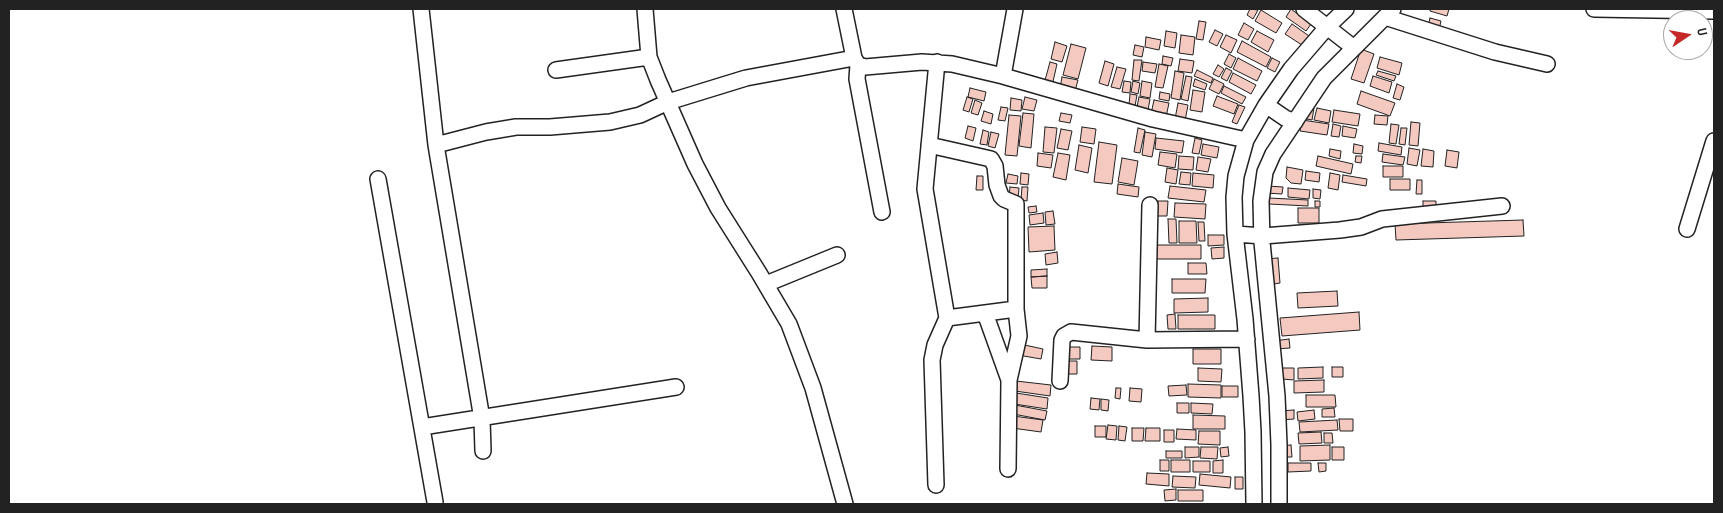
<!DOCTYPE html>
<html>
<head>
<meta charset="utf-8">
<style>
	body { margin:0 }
	#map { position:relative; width:1723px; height:513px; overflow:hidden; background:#fff; font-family:"Sofia Sans Condensed",sans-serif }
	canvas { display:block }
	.frame { position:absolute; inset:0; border:10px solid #222; pointer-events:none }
	.north { position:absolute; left:1663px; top:10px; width:50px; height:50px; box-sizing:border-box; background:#fff; border:1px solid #a7a7a7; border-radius:50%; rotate:78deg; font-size:14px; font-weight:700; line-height:20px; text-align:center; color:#222 }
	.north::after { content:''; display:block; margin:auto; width:18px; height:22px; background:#c62828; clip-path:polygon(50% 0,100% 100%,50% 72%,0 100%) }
</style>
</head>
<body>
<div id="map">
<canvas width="1723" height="513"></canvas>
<div class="frame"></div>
<div class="north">U</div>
</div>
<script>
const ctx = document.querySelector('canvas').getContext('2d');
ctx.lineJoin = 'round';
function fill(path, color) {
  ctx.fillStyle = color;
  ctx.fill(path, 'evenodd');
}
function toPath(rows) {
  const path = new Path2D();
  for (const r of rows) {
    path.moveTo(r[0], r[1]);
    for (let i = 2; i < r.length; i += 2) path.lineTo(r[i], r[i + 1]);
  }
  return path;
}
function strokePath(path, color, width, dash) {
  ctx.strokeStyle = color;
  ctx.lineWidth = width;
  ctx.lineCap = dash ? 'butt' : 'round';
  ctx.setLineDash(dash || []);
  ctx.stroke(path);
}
const building = toPath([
	[1250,9,1258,10,1253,19,1247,15,1250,9],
	[1291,9,1311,24,1306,31,1286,17,1291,9],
	[1430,9,1449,9,1447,16,1430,11,1430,9],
	[1261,10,1282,23,1276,33,1255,21,1261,10],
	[1430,18,1441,21,1439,30,1428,28,1430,18],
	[1199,21,1206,22,1203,40,1196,39,1199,21],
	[1244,23,1254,29,1248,40,1238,35,1244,23],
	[1292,24,1312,38,1305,47,1285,34,1292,24],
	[1215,30,1223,34,1217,46,1209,42,1215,30],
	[1166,31,1177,33,1175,48,1164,46,1166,31],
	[1257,31,1274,40,1268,52,1251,42,1257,31],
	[1181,35,1195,37,1193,55,1179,53,1181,35],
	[1226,35,1237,40,1231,53,1220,47,1226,35],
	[1146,37,1161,40,1159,50,1145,47,1146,37],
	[1242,41,1271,57,1266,67,1237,52,1242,41],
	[1055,42,1067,46,1062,62,1051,59,1055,42],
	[1071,44,1086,48,1078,79,1063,75,1071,44],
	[1135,45,1144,47,1142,57,1133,55,1135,45],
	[1361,49,1374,54,1364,83,1351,79,1361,49],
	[1229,54,1236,58,1231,68,1224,64,1229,54],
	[1163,56,1173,58,1171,66,1162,64,1163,56],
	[1380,57,1402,63,1399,75,1377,68,1380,57],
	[1238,58,1262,71,1257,81,1233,69,1238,58],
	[1272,58,1280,62,1275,72,1267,68,1272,58],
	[1180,59,1194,61,1192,73,1178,71,1180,59],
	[1134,60,1142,60,1139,81,1132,80,1134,60],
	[1105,61,1114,64,1108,86,1099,83,1105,61],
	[1050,62,1057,64,1052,86,1044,84,1050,62],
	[1143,62,1157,64,1155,73,1142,71,1143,62],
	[1159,64,1168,66,1163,88,1155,87,1159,64],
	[1218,65,1224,69,1219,77,1213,74,1218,65],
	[1117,67,1126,69,1120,89,1111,87,1117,67],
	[1226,68,1232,71,1227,81,1221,78,1226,68],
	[1197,70,1213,78,1211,83,1194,76,1197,70],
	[1175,71,1184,73,1180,100,1171,98,1175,71],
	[1378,71,1396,76,1394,81,1376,75,1378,71],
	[1233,73,1256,85,1251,94,1229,82,1233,73],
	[1186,76,1192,77,1188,101,1181,99,1186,76],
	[1373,76,1392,82,1389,93,1370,86,1373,76],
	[1062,77,1078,80,1075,91,1060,88,1062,77],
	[1195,79,1207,84,1205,90,1193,86,1195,79],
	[1214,79,1224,84,1219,94,1209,89,1214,79],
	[1124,81,1131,82,1130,93,1122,92,1124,81],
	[1133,81,1140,83,1138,94,1131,92,1133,81],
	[1142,81,1152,83,1150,98,1140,96,1142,81],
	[1397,84,1404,87,1400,100,1393,98,1397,84],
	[1224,86,1246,97,1242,104,1221,93,1224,86],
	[970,88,986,92,984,101,968,97,970,88],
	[1193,90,1205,92,1202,112,1190,110,1193,90],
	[1361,91,1395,103,1390,116,1357,104,1361,91],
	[1160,92,1170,94,1169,101,1159,99,1160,92],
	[1130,94,1137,95,1135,106,1129,105,1130,94],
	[1217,96,1238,104,1234,114,1213,106,1217,96],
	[967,97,973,99,969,112,963,110,967,97],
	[1025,97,1037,100,1034,111,1022,109,1025,97],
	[1139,97,1150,99,1148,110,1137,107,1139,97],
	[1011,98,1022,100,1021,111,1010,110,1011,98],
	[975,100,982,103,978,115,971,113,975,100],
	[1154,100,1169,103,1166,117,1151,114,1154,100],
	[1178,103,1188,105,1185,121,1175,119,1178,103],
	[1239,105,1245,107,1237,124,1232,122,1239,105],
	[1308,106,1314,108,1312,120,1301,118,1308,106],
	[1001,107,1008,108,1005,121,998,120,1001,107],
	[1317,108,1331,111,1329,123,1314,120,1317,108],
	[1334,110,1360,114,1358,126,1332,122,1334,110],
	[984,111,993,114,991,124,981,121,984,111],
	[1023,113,1034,114,1031,148,1019,146,1023,113],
	[1061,113,1072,115,1070,123,1059,121,1061,113],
	[1009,115,1021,116,1017,156,1005,155,1009,115],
	[1375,115,1388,116,1387,125,1374,124,1375,115],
	[1302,120,1329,124,1327,135,1300,131,1302,120],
	[1411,122,1420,123,1418,146,1409,145,1411,122],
	[1333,124,1341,126,1339,137,1331,136,1333,124],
	[1391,124,1399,125,1396,144,1389,143,1391,124],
	[968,126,976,128,973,141,965,138,968,126],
	[1343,126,1357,129,1355,138,1342,136,1343,126],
	[1045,127,1057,128,1054,153,1043,152,1045,127],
	[1082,127,1096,129,1094,144,1080,142,1082,127],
	[1138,128,1145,130,1140,153,1134,152,1138,128],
	[1401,128,1407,128,1405,145,1399,144,1401,128],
	[1061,129,1072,131,1068,150,1057,148,1061,129],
	[983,130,989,132,987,145,980,144,983,130],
	[991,132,999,134,995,148,988,146,991,132],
	[1145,132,1156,134,1152,157,1142,155,1145,132],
	[1156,138,1184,141,1182,153,1155,149,1156,138],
	[1195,138,1202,140,1199,154,1192,153,1195,138],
	[1099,142,1117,145,1112,184,1094,182,1099,142],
	[1379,143,1402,147,1401,155,1378,151,1379,143],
	[1203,144,1219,147,1217,158,1201,155,1203,144],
	[1354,144,1363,146,1362,154,1353,153,1354,144],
	[1079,145,1092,148,1088,173,1075,170,1079,145],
	[1409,148,1420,150,1417,166,1407,164,1409,148],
	[1330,149,1341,151,1340,159,1329,156,1330,149],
	[1423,149,1434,151,1433,167,1421,166,1423,149],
	[1447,150,1459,152,1457,168,1445,166,1447,150],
	[1160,152,1177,154,1175,168,1158,165,1160,152],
	[1038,153,1053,155,1051,168,1037,166,1038,153],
	[1058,153,1070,155,1066,180,1053,177,1058,153],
	[1383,154,1405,157,1403,165,1382,162,1383,154],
	[1179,156,1194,157,1193,170,1178,169,1179,156],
	[1318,156,1353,164,1351,174,1316,166,1318,156],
	[1356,156,1362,156,1361,163,1355,162,1356,156],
	[1198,157,1211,159,1208,172,1196,170,1198,157],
	[1122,158,1138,161,1134,185,1118,182,1122,158],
	[1383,166,1403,166,1403,177,1383,177,1383,166],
	[1287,167,1303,170,1301,184,1291,183,1286,178,1287,167],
	[1167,168,1178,170,1176,184,1165,182,1167,168],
	[1306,171,1320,173,1319,182,1305,180,1306,171],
	[1181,172,1191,173,1190,185,1179,184,1181,172],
	[1021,173,1029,174,1028,185,1020,184,1021,173],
	[1193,173,1214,175,1213,188,1192,186,1193,173],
	[1330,173,1340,175,1338,190,1328,188,1330,173],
	[1008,174,1018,176,1017,184,1006,183,1008,174],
	[1343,175,1367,179,1366,186,1342,182,1343,175],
	[977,176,983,176,983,190,976,190,977,176],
	[1390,179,1410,179,1410,190,1390,190,1390,179],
	[1417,180,1422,180,1422,194,1416,194,1417,180],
	[1118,184,1139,187,1138,197,1117,194,1118,184],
	[1170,186,1206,190,1204,202,1168,198,1170,186],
	[1267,186,1283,187,1282,194,1266,193,1267,186],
	[1010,187,1019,188,1018,199,1009,198,1010,187],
	[1022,187,1028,187,1027,201,1021,200,1022,187],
	[1288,188,1310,190,1309,199,1288,197,1288,188],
	[1313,189,1321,190,1320,199,1313,198,1313,189],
	[1269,198,1308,200,1308,206,1269,204,1269,198],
	[1154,201,1168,201,1167,216,1153,216,1154,201],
	[1315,201,1320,201,1320,207,1315,207,1315,201],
	[1423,201,1436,201,1436,209,1423,209,1423,201],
	[1175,203,1206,204,1205,219,1174,217,1175,203],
	[1036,206,1037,212,1029,213,1028,207,1036,206],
	[1298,208,1319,208,1319,223,1298,223,1298,208],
	[1053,211,1055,224,1046,225,1045,212,1053,211],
	[1043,213,1044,223,1030,225,1029,215,1043,213],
	[1168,219,1176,219,1177,243,1169,243,1168,219],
	[1523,220,1524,236,1396,240,1395,224,1523,220],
	[1179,221,1196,221,1197,243,1179,243,1179,221],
	[1198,222,1204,222,1205,241,1199,241,1198,222],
	[1054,226,1055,250,1029,252,1028,227,1054,226],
	[1208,235,1224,235,1224,245,1208,246,1208,235],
	[1154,245,1201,245,1201,259,1154,259,1154,245],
	[1224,247,1224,258,1212,259,1211,248,1224,247],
	[1057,252,1058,263,1046,265,1045,254,1057,252],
	[1278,258,1280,283,1268,285,1265,259,1278,258],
	[1188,263,1206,263,1207,274,1188,274,1188,263],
	[1047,269,1047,276,1031,277,1031,270,1047,269],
	[1047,276,1047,288,1032,288,1031,277,1047,276],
	[1172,279,1206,279,1205,293,1172,293,1172,279],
	[1337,291,1338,306,1298,308,1297,293,1337,291],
	[1208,298,1208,312,1174,313,1174,299,1208,298],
	[1359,312,1360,330,1282,336,1280,318,1359,312],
	[1175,314,1176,329,1168,329,1167,315,1175,314],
	[1178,315,1215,315,1215,329,1178,329,1178,315],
	[1289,339,1290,348,1275,349,1274,341,1289,339],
	[1020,344,1043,349,1041,359,1018,355,1020,344],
	[1092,346,1112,347,1112,361,1091,360,1092,346],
	[1065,347,1080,347,1080,359,1064,359,1065,347],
	[1193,349,1221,349,1221,364,1193,364,1193,349],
	[1063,361,1077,361,1077,374,1063,374,1063,361],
	[1323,367,1323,378,1298,379,1298,368,1323,367],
	[1332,367,1343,367,1343,377,1332,377,1332,367],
	[1198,368,1222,369,1221,382,1198,381,1198,368],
	[1282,368,1294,368,1294,380,1282,379,1282,368],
	[1324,380,1324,392,1294,393,1294,381,1324,380],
	[1016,381,1051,385,1050,396,1015,391,1016,381],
	[1188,384,1221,385,1221,398,1188,397,1188,384],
	[1186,385,1187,395,1169,396,1168,386,1186,385],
	[1222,386,1238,386,1238,397,1222,397,1222,386],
	[1116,388,1121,388,1120,399,1115,398,1116,388],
	[1130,388,1142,389,1141,402,1129,401,1130,388],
	[1016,393,1048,398,1047,409,1014,404,1016,393],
	[1306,395,1335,395,1336,407,1306,407,1306,395],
	[1091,398,1100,399,1099,410,1090,409,1091,398],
	[1101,399,1109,400,1108,411,1101,410,1101,399],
	[1177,403,1189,403,1189,413,1177,413,1177,403],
	[1191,403,1213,404,1212,414,1191,413,1191,403],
	[1015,405,1047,411,1045,420,1013,414,1015,405],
	[1334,408,1335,417,1322,417,1322,409,1334,408],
	[1294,410,1294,419,1280,420,1280,411,1294,410],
	[1314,410,1315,419,1298,421,1297,412,1314,410],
	[1193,415,1225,416,1225,429,1193,429,1193,415],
	[1013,416,1043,420,1041,432,1012,428,1013,416],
	[1339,419,1353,419,1353,431,1340,431,1339,419],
	[1337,420,1338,430,1300,432,1299,422,1337,420],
	[1108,425,1117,426,1116,440,1106,439,1108,425],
	[1095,426,1106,426,1106,437,1095,437,1095,426],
	[1119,426,1127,427,1125,441,1118,440,1119,426],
	[1132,428,1144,428,1143,441,1132,441,1132,428],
	[1146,428,1160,428,1160,441,1145,441,1146,428],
	[1177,429,1196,430,1196,440,1176,439,1177,429],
	[1164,430,1174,430,1174,442,1164,442,1164,430],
	[1199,431,1220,431,1220,445,1198,444,1199,431],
	[1321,432,1322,443,1299,444,1298,433,1321,432],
	[1324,433,1332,433,1333,443,1324,443,1324,433],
	[1291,445,1292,457,1281,457,1280,446,1291,445],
	[1330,445,1330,460,1300,461,1300,446,1330,445],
	[1185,447,1199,447,1199,457,1185,458,1185,447],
	[1201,447,1218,447,1217,459,1200,458,1201,447],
	[1228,447,1229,456,1221,457,1220,448,1228,447],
	[1332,447,1344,447,1344,460,1332,460,1332,447],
	[1166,451,1182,451,1182,458,1166,458,1166,451],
	[1160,460,1169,460,1169,471,1160,471,1160,460],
	[1171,460,1190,460,1190,472,1171,472,1171,460],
	[1223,460,1223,473,1213,473,1213,461,1223,460],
	[1193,461,1210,461,1210,472,1193,472,1193,461],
	[1288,463,1311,463,1311,471,1288,472,1288,463],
	[1318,463,1326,463,1326,471,1319,472,1318,463],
	[1147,473,1169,474,1169,486,1146,484,1147,473],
	[1200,474,1231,477,1230,488,1199,485,1200,474],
	[1173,476,1196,477,1195,488,1172,487,1173,476],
	[1235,477,1243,477,1243,489,1235,489,1235,477],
	[1176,489,1176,500,1165,501,1164,490,1176,489],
	[1178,490,1203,490,1203,501,1178,501,1178,490]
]);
fill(building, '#f3c9c0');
strokePath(building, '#222', 1);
const minor = toPath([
	[421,9,436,145,482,419,483,451],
	[645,9,649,57,658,80,695,164,718,208,759,273,789,324,813,388,845,504],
	[844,9,854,58,858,65,865,67,922,62,952,64,1003,76,1153,119,1246,140],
	[1304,9,1354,48],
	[1594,9,1714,11],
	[1385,17,1495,52,1547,64],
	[858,65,857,79,882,212],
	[556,70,649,57],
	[1003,76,1015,9],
	[1266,105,1285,118,1295,122],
	[436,145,486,132,516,127,550,127,610,122,640,115,668,102,746,78,854,58],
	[929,145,991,159,995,166,997,185,1001,196,1004,199,1016,204,1016,309,1019,336,1009,380,1008,469],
	[378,179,435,502],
	[1687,229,1714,141],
	[1235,234,1263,236,1340,230,1361,227,1382,219,1502,206],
	[766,284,837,255],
	[985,313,1009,380],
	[947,318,1016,309],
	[1147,340,1150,205],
	[1060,381,1062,340,1064,336,1071,332,1147,340,1247,339],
	[422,427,676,387],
	[936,485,932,360,935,345,947,318,925,189,937,62],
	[1254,504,1253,432,1251,396,1245,319,1235,234,1234,197,1236,176,1246,140,1266,105,1291,69,1328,26,1346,9],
	[1279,504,1279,445,1277,396,1262,242,1261,201,1265,172,1273,154,1324,78,1393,9]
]);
strokePath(minor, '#222', 18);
strokePath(minor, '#fff', 15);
</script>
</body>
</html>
